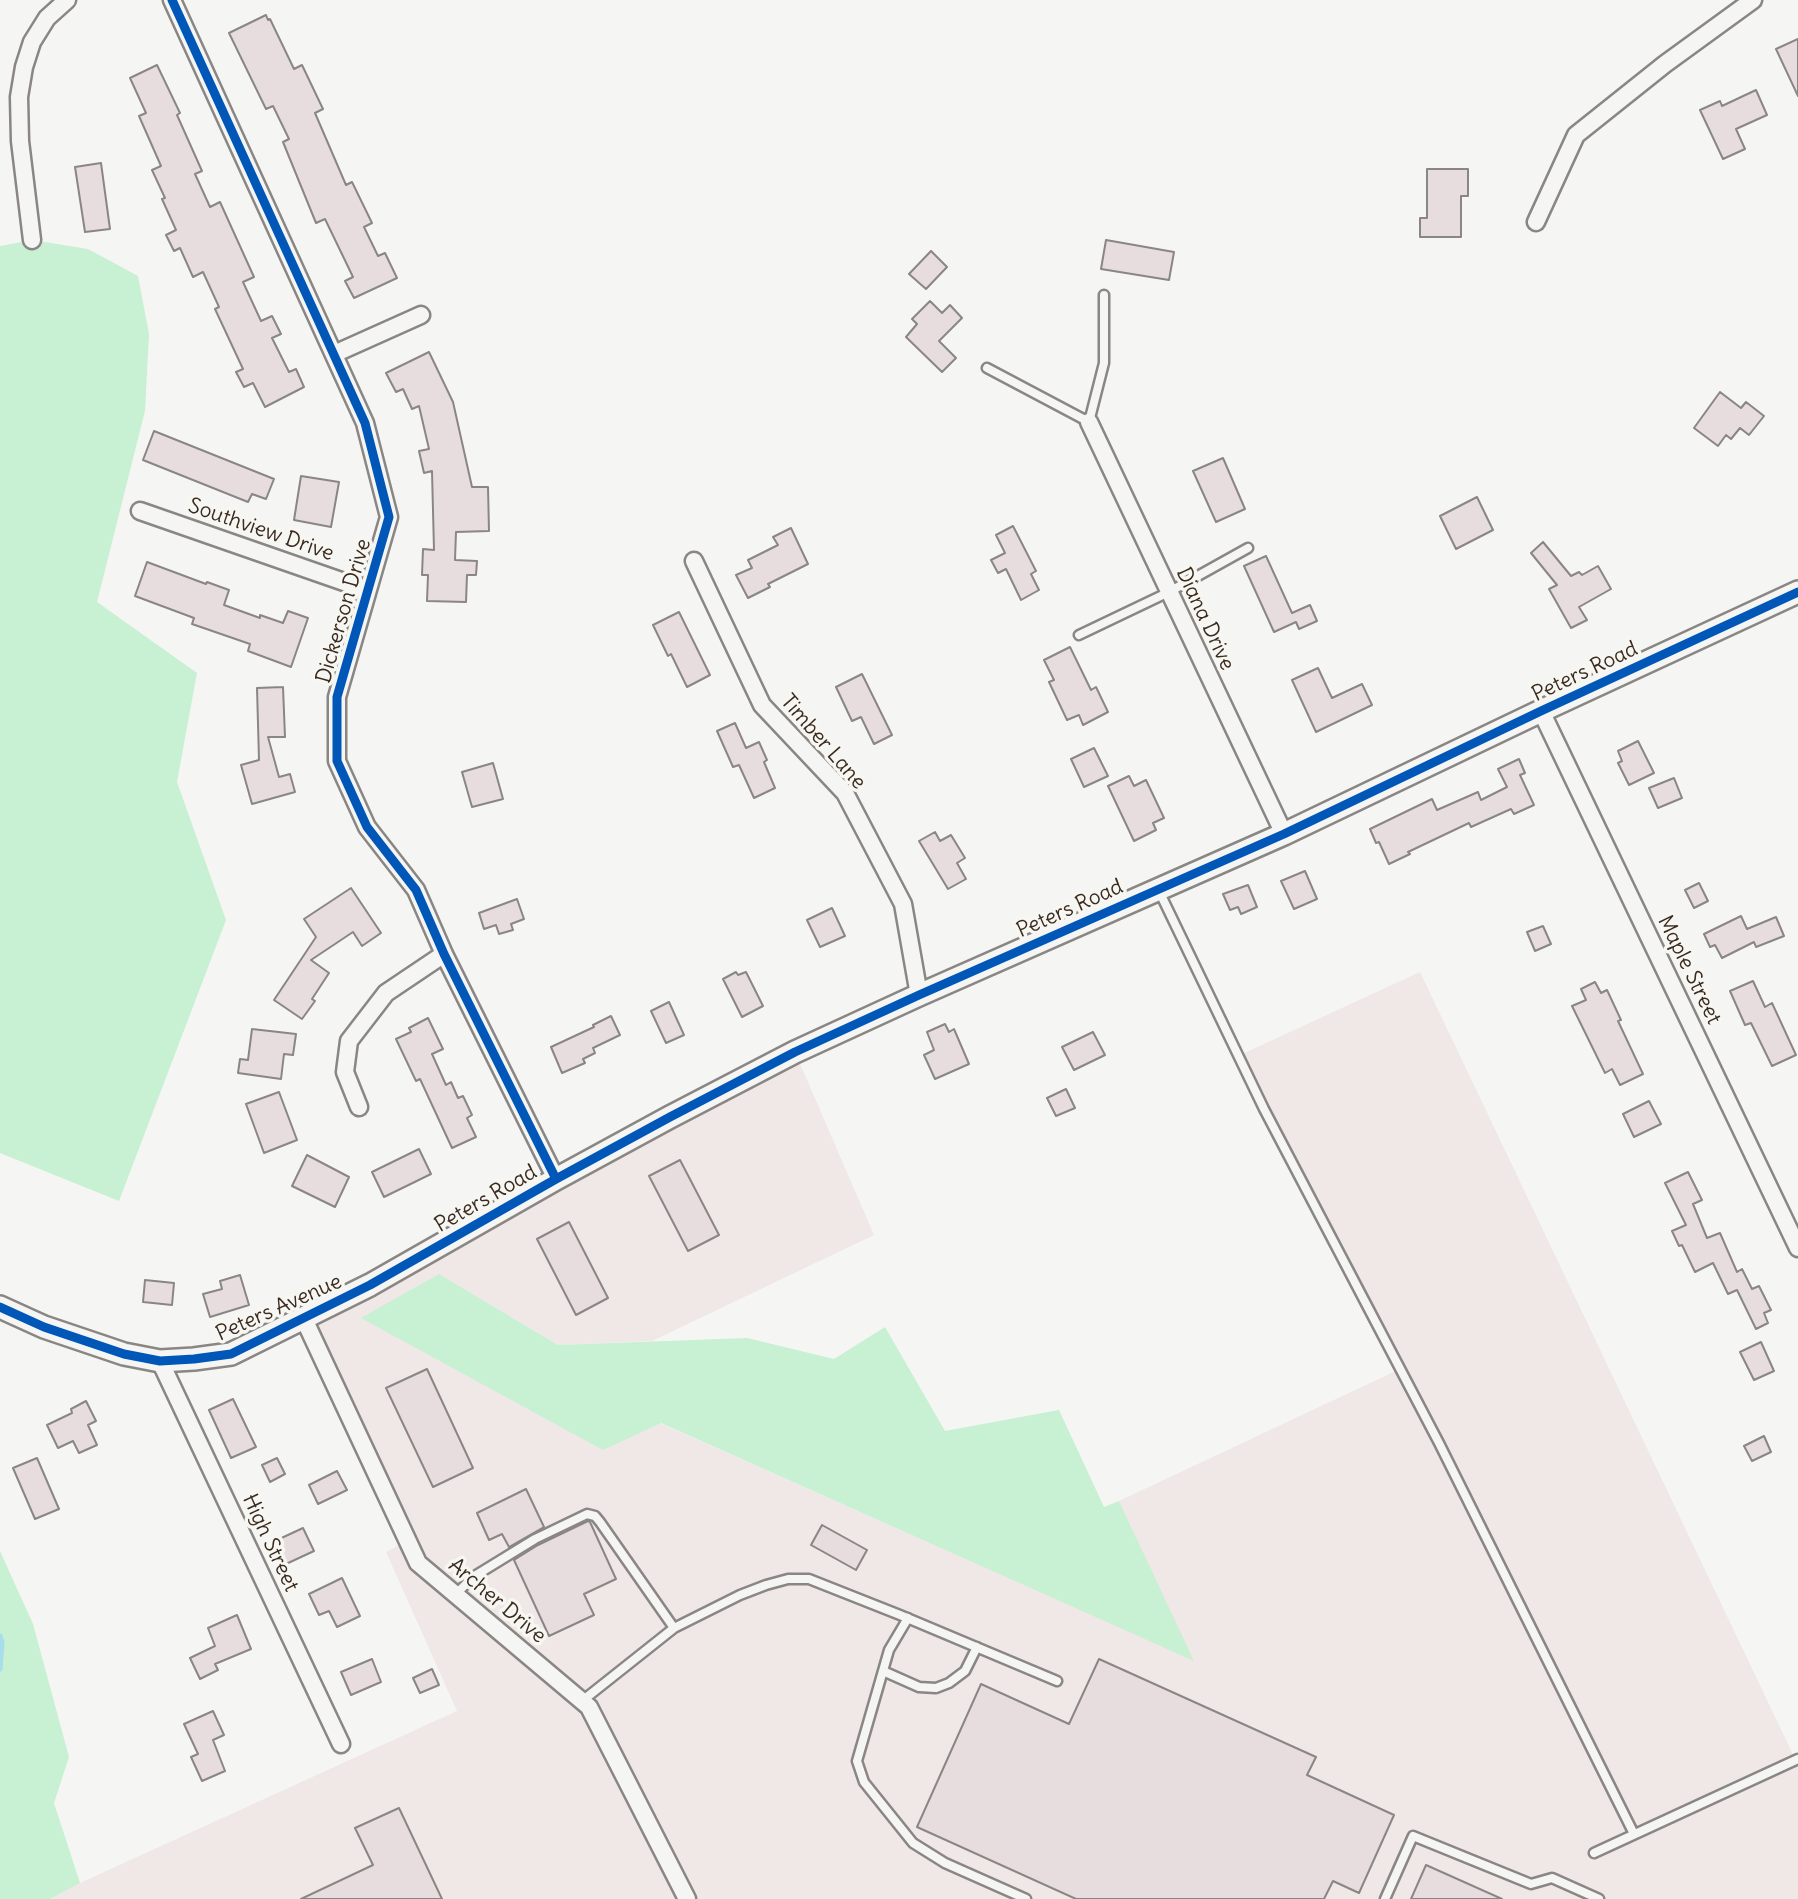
<!DOCTYPE html>
<html>
<head>
<meta charset="utf-8">
<style>
	body { margin:0 }
	canvas { display:block; background:#f5f5f3 }
</style>
</head>
<body>
<canvas width="1798" height="1899"></canvas>
<script>
const ctx = document.querySelector('canvas').getContext('2d');
ctx.lineJoin = 'round';
function fill(path, color) {
  ctx.fillStyle = color;
  ctx.fill(path, 'evenodd');
}
function toPath(rows) {
  const path = new Path2D();
  for (const r of rows) {
    path.moveTo(r[0], r[1]);
    for (let i = 2; i < r.length; i += 2) path.lineTo(r[i], r[i + 1]);
  }
  return path;
}
function strokePath(path, color, width, dash) {
  ctx.strokeStyle = color;
  ctx.lineWidth = width;
  ctx.lineCap = dash ? 'butt' : 'round';
  ctx.setLineDash(dash || []);
  ctx.stroke(path);
}
function write(font, color, halo, rows, align = 'center') {
  ctx.font = font + ' Delius,sans-serif';
  ctx.lineWidth = 7;
  ctx.setLineDash([]);
  ctx.textBaseline = 'middle';
  ctx.strokeStyle = halo;
  ctx.fillStyle = color;
  for (const [text, x, y, turn = 0] of rows) {
    ctx.save();
    ctx.translate(x, y);
    ctx.rotate((+turn || 0) * Math.PI / 180);
    ctx.textAlign = isNaN(turn) ? turn : align;
    if (halo) ctx.strokeText(text, 0, 0);
    ctx.fillText(text, 0, 0);
    ctx.restore();
  }
}
fill(toPath([
	[1420,972,1798,1765,1798,1899,50,1899,80,1883,457,1711,386,1552,407,1541,304,1319,795,1052,874,1235,652,1341,558,1345,439,1274,660,1423,1193,1660,1119,1501,1400,1369,1238,1056]
]), '#f0e7e7');
fill(toPath([
	[32,240,88,249,138,276,149,334,145,411,97,602,197,673,177,782,226,920,119,1201,0,1153,0,246],
	[439,1274,558,1345,747,1338,834,1359,885,1327,945,1431,1059,1410,1104,1507,1119,1501,1194,1661,661,1423,603,1450,361,1318],
	[0,1551,33,1624,69,1757,54,1803,80,1883,50,1899,0,1899]
]), '#c8f0d3');
strokePath(toPath([
	[0,1636,2,1642,0,1669]
]), '#a8ddeb', 5);
const building = toPath([
	[266,15,268,20,270,19,294,69,302,65,323,109,315,113,346,185,352,182,372,223,364,227,378,256,385,253,397,278,354,298,345,281,353,277,325,219,316,223,283,142,289,139,273,106,266,109,229,33,266,15],
	[1798,39,1798,96,1776,49,1798,39],
	[157,65,180,113,177,115,202,171,195,174,210,207,220,202,254,277,243,282,261,321,272,316,281,334,272,338,289,372,296,369,304,387,265,407,253,383,244,387,236,372,243,369,215,309,219,307,203,272,193,277,180,248,174,251,166,235,176,230,162,199,165,198,152,170,161,166,139,116,146,113,130,78,157,65],
	[1756,90,1767,115,1736,129,1745,149,1723,159,1700,110,1720,101,1722,106,1756,90],
	[101,163,110,229,85,232,75,167,101,163],
	[1427,169,1468,169,1468,196,1461,196,1461,237,1420,237,1420,218,1427,218,1427,169],
	[1106,240,1174,252,1169,280,1101,269,1106,240],
	[931,251,947,267,926,289,909,274,931,251],
	[930,301,942,313,950,305,962,318,939,341,956,358,942,372,906,337,917,324,912,319,930,301],
	[429,352,453,402,472,487,488,487,489,531,456,532,455,560,477,561,476,575,467,575,466,602,427,601,428,575,422,575,423,549,434,550,432,471,424,473,419,451,429,449,419,406,412,409,403,389,396,392,386,373,429,352],
	[1720,392,1741,408,1746,402,1764,416,1749,435,1740,428,1731,439,1726,435,1718,446,1694,428,1720,392],
	[154,431,274,479,266,499,252,494,248,502,143,460,154,431],
	[1223,458,1245,509,1216,522,1193,471,1223,458],
	[301,476,339,482,331,527,294,520,301,476],
	[1477,497,1493,530,1456,549,1440,516,1477,497],
	[1013,526,1036,571,1031,574,1039,590,1021,600,1006,569,998,573,991,560,1005,553,996,535,1013,526],
	[791,528,808,564,768,584,770,587,748,598,736,575,752,568,748,560,778,545,773,537,791,528],
	[1543,542,1571,576,1579,572,1582,575,1598,566,1611,589,1579,607,1587,620,1571,628,1549,589,1557,585,1531,553,1543,542],
	[1266,556,1292,613,1310,605,1317,621,1299,629,1296,622,1274,632,1244,566,1266,556],
	[147,562,206,584,207,582,229,590,224,605,260,618,260,615,283,623,288,611,308,618,291,667,248,651,250,644,192,624,194,618,135,596,147,562],
	[679,612,710,675,687,687,671,654,668,656,653,625,679,612],
	[1070,647,1091,690,1096,687,1108,712,1083,725,1079,715,1067,720,1049,682,1054,680,1044,660,1070,647],
	[1318,668,1332,698,1362,684,1372,705,1316,732,1292,680,1318,668],
	[862,674,892,735,874,744,861,717,852,721,836,687,862,674],
	[283,687,285,737,268,737,279,777,290,774,295,792,252,804,241,765,259,760,257,688,283,687],
	[735,723,746,748,759,742,767,760,764,762,775,788,754,798,739,765,733,767,717,731,735,723],
	[1638,741,1654,773,1629,785,1618,763,1622,761,1618,751,1638,741],
	[1094,748,1108,776,1084,787,1071,759,1094,748],
	[1519,759,1525,773,1520,775,1534,805,1514,814,1511,809,1471,827,1469,823,1408,852,1410,854,1389,864,1379,842,1376,843,1370,829,1432,799,1437,810,1478,792,1481,800,1507,787,1498,769,1519,759],
	[493,763,503,799,472,807,462,772,493,763],
	[1129,776,1134,786,1146,780,1164,818,1153,823,1156,830,1134,841,1108,786,1129,776],
	[1674,778,1682,798,1658,808,1649,788,1674,778],
	[935,832,940,841,951,835,965,858,957,863,966,879,948,889,919,841,935,832],
	[1305,871,1317,899,1294,909,1281,881,1305,871],
	[1699,883,1708,901,1694,908,1685,890,1699,883],
	[1248,885,1257,907,1241,914,1238,907,1230,910,1223,894,1248,885],
	[351,888,381,933,362,946,353,932,311,960,329,973,312,999,315,1001,302,1019,274,1000,316,937,304,919,351,888],
	[517,899,524,919,511,924,513,930,499,934,496,925,484,929,479,913,517,899],
	[832,908,845,936,820,947,807,920,832,908],
	[1741,916,1747,929,1776,917,1784,936,1756,947,1754,942,1722,958,1715,945,1710,947,1704,934,1741,916],
	[1543,926,1551,944,1535,951,1527,932,1543,926],
	[736,972,738,975,746,972,763,1006,742,1017,723,979,736,972],
	[1753,981,1765,1007,1772,1003,1796,1055,1772,1066,1751,1023,1745,1025,1730,991,1753,981],
	[1595,982,1601,993,1607,990,1621,1020,1618,1021,1643,1074,1620,1085,1612,1069,1605,1073,1572,1006,1586,1000,1581,989,1595,982],
	[669,1002,684,1035,666,1043,651,1011,669,1002],
	[611,1016,620,1035,593,1048,595,1053,583,1059,585,1063,562,1073,551,1047,594,1027,593,1025,611,1016],
	[428,1018,443,1049,432,1054,446,1085,451,1082,458,1098,463,1096,472,1115,467,1118,476,1137,452,1148,420,1079,416,1081,396,1039,411,1032,409,1028,428,1018],
	[945,1024,949,1032,954,1029,969,1064,935,1079,924,1055,934,1050,927,1032,945,1024],
	[252,1029,296,1034,293,1055,284,1054,281,1079,238,1073,240,1059,248,1060,252,1029],
	[1093,1032,1105,1055,1074,1070,1062,1047,1093,1032],
	[1066,1089,1075,1108,1056,1116,1047,1098,1066,1089],
	[279,1092,297,1140,264,1153,246,1104,279,1092],
	[1649,1101,1661,1124,1634,1137,1623,1114,1649,1101],
	[419,1149,431,1174,384,1197,372,1172,419,1149],
	[307,1155,349,1177,335,1207,292,1186,307,1155],
	[680,1160,719,1235,688,1251,649,1176,680,1160],
	[1688,1172,1702,1200,1693,1204,1707,1238,1720,1233,1737,1272,1742,1269,1752,1289,1759,1286,1771,1310,1764,1313,1768,1323,1756,1329,1737,1290,1728,1294,1713,1263,1695,1272,1682,1245,1679,1246,1672,1231,1686,1225,1665,1183,1688,1172],
	[569,1222,608,1298,576,1315,537,1239,569,1222],
	[240,1275,249,1305,210,1317,203,1294,222,1289,220,1281,240,1275],
	[145,1280,174,1283,172,1305,143,1302,145,1280],
	[1761,1342,1774,1371,1754,1380,1740,1352,1761,1342],
	[427,1369,473,1468,433,1487,386,1388,427,1369],
	[233,1399,256,1447,231,1458,209,1410,233,1399],
	[86,1401,96,1421,88,1425,97,1445,79,1453,73,1441,58,1448,47,1425,72,1413,71,1409,86,1401],
	[1764,1436,1771,1452,1752,1461,1744,1446,1764,1436],
	[37,1458,59,1509,35,1519,13,1468,37,1458],
	[277,1458,285,1474,270,1482,262,1465,277,1458],
	[337,1471,347,1490,318,1504,309,1485,337,1471],
	[526,1489,544,1527,509,1547,502,1534,489,1540,477,1513,526,1489],
	[588,1521,590,1522,616,1579,584,1594,594,1615,549,1636,514,1560,538,1545,588,1521],
	[822,1525,867,1550,856,1570,811,1545,822,1525],
	[303,1528,314,1551,286,1564,275,1541,303,1528],
	[342,1578,360,1616,337,1627,329,1611,319,1615,309,1594,342,1578],
	[237,1615,251,1649,215,1664,218,1670,200,1679,190,1658,215,1646,208,1628,237,1615],
	[372,1659,381,1682,351,1695,341,1672,372,1659],
	[1099,1659,1316,1757,1307,1775,1394,1815,1359,1893,1333,1881,1324,1899,1076,1899,917,1827,981,1684,1069,1724,1099,1659],
	[432,1669,439,1685,420,1693,413,1678,432,1669],
	[213,1711,224,1735,213,1740,225,1771,202,1781,191,1757,198,1754,184,1724,213,1711],
	[399,1808,442,1899,301,1899,373,1865,355,1828,399,1808],
	[1426,1865,1502,1899,1411,1899,1426,1865]
]);
fill(building, '#e7dddf');
strokePath(building, '#8a8683', 2);
const service = toPath([
	[987,368,1089,422,1104,363,1104,295],
	[1079,635,1169,592,1248,548],
	[1159,891,1264,1109,1439,1443,1634,1834],
	[456,1594,473,1577,535,1539,587,1514,595,1516,600,1522,674,1628,582,1701],
	[908,1618,889,1650,857,1761,864,1782,913,1843,945,1863,1026,1899],
	[674,1628,740,1595,766,1585,788,1579,809,1579,900,1615,1057,1681],
	[883,1671,919,1687,936,1688,949,1683,965,1671,977,1647],
	[1594,1853,1798,1759],
	[1385,1899,1413,1836,1531,1884,1552,1878,1599,1899]
]);
const minor = toPath([
	[172,0,365,423,389,517,337,697,337,761,367,827,416,890,444,954,556,1179],
	[1536,222,1576,135,1665,64,1753,0],
	[32,240,20,141,19,97,24,67,32,42,47,18,67,0],
	[334,354,421,315],
	[1089,422,1284,834],
	[140,511,367,590],
	[694,561,762,705,845,793,903,904,919,995],
	[1541,711,1798,1248],
	[359,1107,345,1072,349,1041,386,993,444,954],
	[304,1319,418,1563,589,1707,687,1899],
	[160,1361,341,1744]
]);
const tertiary = toPath([
	[0,1307,44,1327,124,1354,160,1361,194,1359,231,1354,370,1285,556,1179,670,1117,795,1052,919,995,1284,834,1541,711,1798,592]
]);
strokePath(service, '#8a8683', 13);
strokePath(minor, '#8a8683', 21);
strokePath(tertiary, '#8a8683', 26);
strokePath(service, '#f5f5f3', 8);
strokePath(minor, '#f5f5f3', 16);
strokePath(tertiary, '#f5f5f3', 21);
strokePath(toPath([
	[172,0,365,423,389,517,337,697,337,761,367,827,416,890,444,954,556,1179],
	[0,1307,44,1327,124,1354,160,1361,194,1359,231,1354,370,1285,556,1179,670,1117,795,1052,919,995,1284,834,1541,711,1798,592]
]), '#0057b8', 9);
write('21px', '#3b2a1e', '#f6f6f2', [
	["Southview Drive",261,530,19],
	["Dickerson Drive",344,611,-74],
	["Diana Drive",1205,619,65],
	["Peters Road",1585,672,-25],
	["Timber Lane",823,742,49],
	["Peters Road",1070,909,-24],
	["Maple Street",1689,970,64],
	["Peters Road",486,1199,-30],
	["Peters Avenue",279,1308,-24],
	["High Street",270,1543,65],
	["Archer Drive",497,1601,40]
]);
</script>
</body>
</html>
